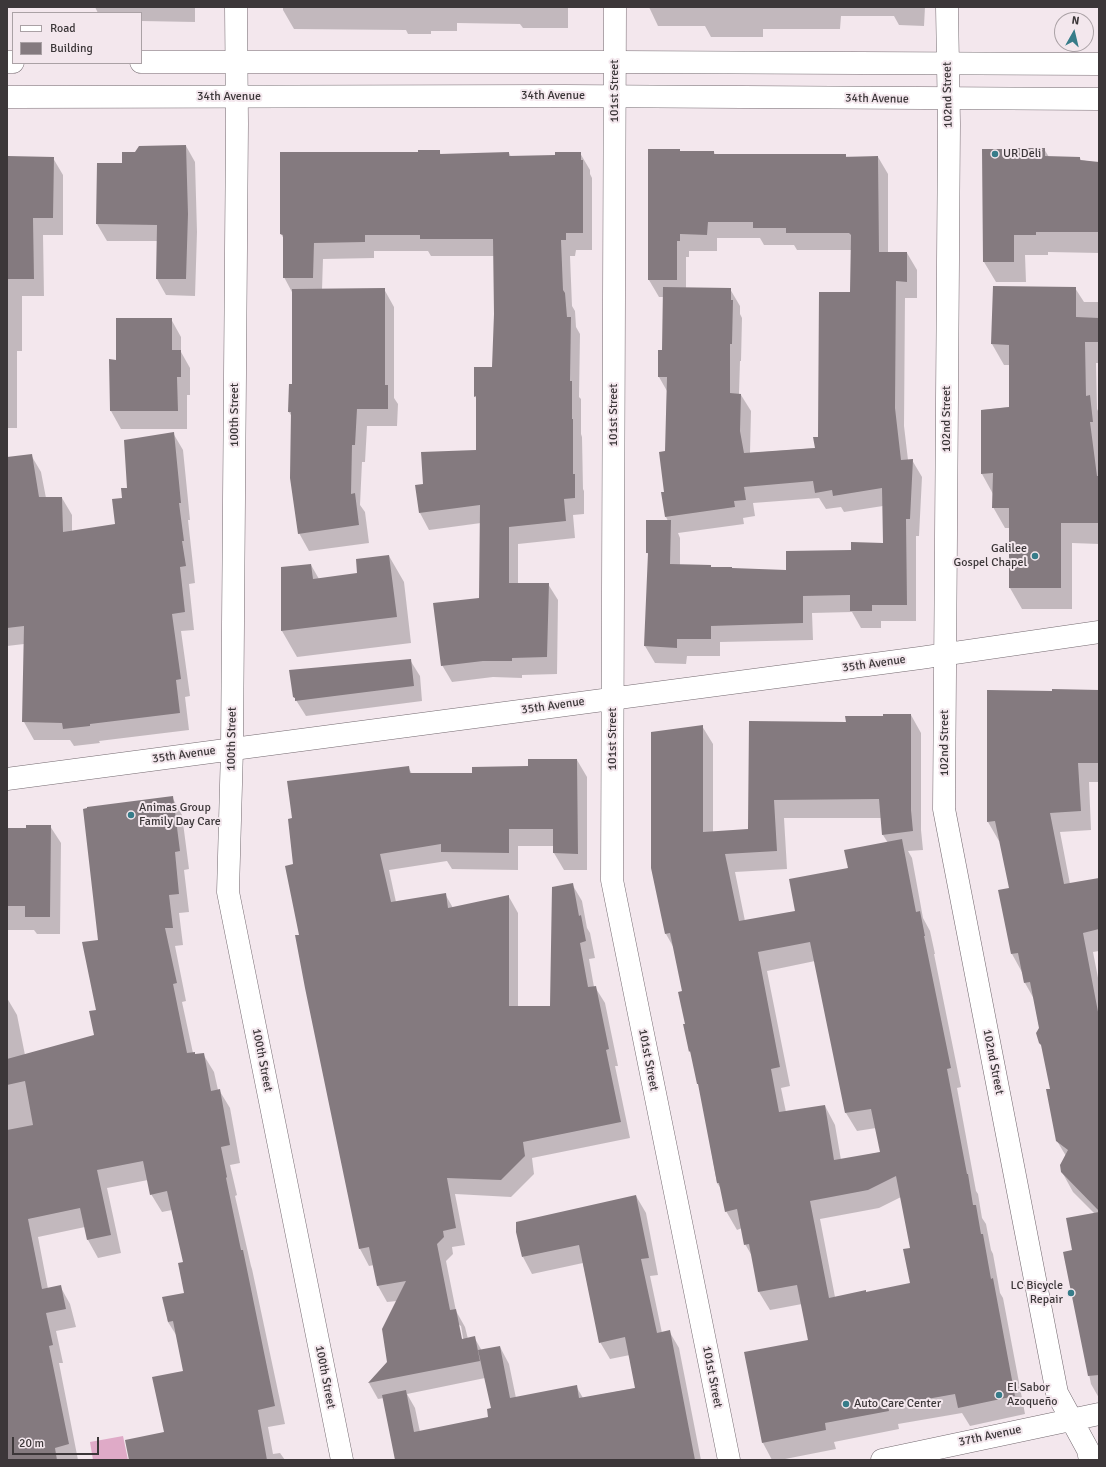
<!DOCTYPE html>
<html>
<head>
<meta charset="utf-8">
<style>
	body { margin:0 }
	#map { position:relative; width:1106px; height:1467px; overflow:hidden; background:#f3e7ed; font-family:Signika,sans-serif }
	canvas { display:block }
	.frame { position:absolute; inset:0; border:8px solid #3c3739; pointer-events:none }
	.legend { position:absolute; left:12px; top:12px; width:130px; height:52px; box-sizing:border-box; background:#f3e7ed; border:1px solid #aaa1a5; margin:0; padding:5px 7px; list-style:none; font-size:12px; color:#3c3739 }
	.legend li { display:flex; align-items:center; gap:8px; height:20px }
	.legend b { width:20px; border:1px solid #aaa1a5 }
	.north { position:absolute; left:1054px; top:12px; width:40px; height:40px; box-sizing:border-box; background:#f3e7ed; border:1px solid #aaa1a5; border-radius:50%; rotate:8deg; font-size:11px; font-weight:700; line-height:16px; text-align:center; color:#3c3739 }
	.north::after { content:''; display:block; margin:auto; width:14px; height:18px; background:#377c89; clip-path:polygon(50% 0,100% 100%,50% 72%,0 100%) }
	.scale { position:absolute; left:12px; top:1437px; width:87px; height:18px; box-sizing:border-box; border:2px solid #3c3739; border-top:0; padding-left:5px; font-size:12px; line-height:14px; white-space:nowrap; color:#3c3739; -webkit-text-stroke:3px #f3e7ed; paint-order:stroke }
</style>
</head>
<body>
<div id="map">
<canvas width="1106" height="1467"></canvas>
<div class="frame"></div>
<ul class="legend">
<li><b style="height:5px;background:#fff"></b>Road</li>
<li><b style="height:11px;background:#847a7f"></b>Building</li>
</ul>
<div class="north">N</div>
<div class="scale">20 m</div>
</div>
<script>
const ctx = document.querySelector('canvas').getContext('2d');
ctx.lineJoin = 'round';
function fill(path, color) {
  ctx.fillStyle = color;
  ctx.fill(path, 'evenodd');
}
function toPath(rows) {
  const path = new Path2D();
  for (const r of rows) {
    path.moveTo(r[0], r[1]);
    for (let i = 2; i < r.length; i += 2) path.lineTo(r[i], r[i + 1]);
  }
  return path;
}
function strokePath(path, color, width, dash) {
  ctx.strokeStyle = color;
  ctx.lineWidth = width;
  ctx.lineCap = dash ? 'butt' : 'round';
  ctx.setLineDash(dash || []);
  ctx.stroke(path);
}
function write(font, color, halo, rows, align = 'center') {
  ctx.font = font + ' Signika,sans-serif';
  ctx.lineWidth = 4;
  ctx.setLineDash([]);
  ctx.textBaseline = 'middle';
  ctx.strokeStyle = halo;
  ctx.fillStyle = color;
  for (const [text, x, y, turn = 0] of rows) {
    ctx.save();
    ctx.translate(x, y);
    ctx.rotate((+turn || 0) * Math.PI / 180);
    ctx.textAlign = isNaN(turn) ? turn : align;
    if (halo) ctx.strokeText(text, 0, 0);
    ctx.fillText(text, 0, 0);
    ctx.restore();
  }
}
fill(toPath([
	[123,1436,128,1460,93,1460,90,1442]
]), '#dfaac7');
fill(toPath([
	[95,7,195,7,195,22,141,21,141,13,98,13],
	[283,7,568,7,568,28,523,28,520,24,457,23,457,31,431,31,431,34,408,34,406,30,294,29,283,10],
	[649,7,925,7,924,26,899,25,894,16,841,16,840,29,763,29,763,37,711,37,705,26,658,26],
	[186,146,195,162,197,232,195,296,166,295,157,279,157,241,107,241,97,224,98,164,123,164,135,153],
	[1044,149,1049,157,1080,158,1081,160,1099,163,1099,253,1048,252,1048,255,1025,255,1026,282,996,282,984,262],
	[649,150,679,150,681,152,714,152,715,155,878,157,888,174,888,253,907,253,917,270,917,298,905,298,904,426,908,460,912,460,922,477,919,536,916,536,916,621,881,621,881,628,861,628,852,612,812,613,813,640,720,642,720,656,687,656,686,664,655,663,645,646,649,556,647,552,668,521,666,517,665,492,667,391,659,377,659,351,663,351,664,297,659,297,649,280],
	[717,238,760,238,764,245,794,245,797,250,852,250,851,293,816,448,750,453,751,411,741,395,739,394,740,361,741,361,742,318,740,314,740,306,730,289,686,289,686,257,689,257,689,251,717,251],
	[819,498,826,509,841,507,844,512,883,506,884,544,852,551,787,571,712,568,710,566,680,566,680,538,678,533,744,524,743,518,755,516,753,503],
	[439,151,441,155,509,153,511,157,556,156,580,153,590,170,590,174,592,178,592,250,576,250,575,256,570,256,572,306,575,311,576,327,580,334,579,397,581,399,581,434,582,437,583,489,584,491,584,514,573,515,575,538,518,544,518,584,548,584,558,600,557,674,522,675,522,678,493,677,452,682,442,665,480,599,481,523,429,530,420,513,416,486,424,485,477,451,477,400,475,396,493,368,495,314,494,256,431,256,428,251,374,251,374,258,323,259,322,290,384,289,394,307,394,398,398,404,397,426,367,426,365,462,362,462,360,505,365,512,369,543,309,551,299,533,292,417,289,412,293,385,293,294,284,277,284,239,281,234,419,153],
	[7,157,53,158,63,175,63,235,43,235,44,296,22,296,22,351,17,351,17,428,7,428],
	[1075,288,1084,302,1099,302,1099,363,1096,363,1097,409,1099,413,1099,544,1072,543,1072,609,1022,609,1010,588,1010,528,1005,528,993,507,993,494,982,474,982,410,1010,407,1010,365,1004,365,992,344],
	[171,319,181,337,181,352,190,368,190,395,187,395,187,429,121,429,111,411,117,361],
	[173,433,183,450,190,520,188,520,195,583,189,584,194,630,181,631,190,696,185,697,189,730,99,741,100,743,74,746,70,740,34,740,24,722,24,644,7,646,7,459,31,455,41,472,46,498,62,498,72,515,72,531,116,525,123,499,128,488],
	[389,556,404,582,411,643,297,657,282,631,311,565,319,579,358,574],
	[410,660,420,676,422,701,306,716,294,697],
	[1053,690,1099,690,1099,782,1089,782,1091,830,1060,832,1070,884,1099,879,1099,951,1093,952,1099,983,1099,1398,1091,1384,1064,1252,1073,1251,1095,1214,1073,1192,1062,1172,1066,1156,1057,1141,1051,1089,1034,999,1025,983,1023,974,1012,954,1010,889,1000,841,999,841,988,822,988,691,1053,692],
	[911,715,921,733,921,830,923,850,908,851,912,858,923,918,930,931,935,954,934,954,961,1087,957,1088,976,1191,978,1194,982,1218,986,1224,991,1250,993,1254,1000,1293,1003,1298,1025,1414,970,1426,962,1413,898,1424,899,1429,834,1442,836,1449,780,1460,772,1460,763,1443,745,1353,809,1341,802,1304,770,1310,759,1292,752,1256,745,1244,742,1228,737,1230,726,1211,722,1190,717,1183,700,1087,692,1055,690,1051,683,992,675,950,666,934,652,868,702,726,713,744,713,832,749,830,750,722,847,723,884,717],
	[784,818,882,818,883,835,888,843,849,869,796,912,745,921,735,872,787,869],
	[815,961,846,1113,857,1131,876,1128,881,1152,841,1160,835,1125,825,1106,786,1112,781,1088,790,1086,767,971],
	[901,1197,911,1249,911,1284,867,1293,835,1297,820,1219,879,1208],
	[577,760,587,777,587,870,564,870,554,853,554,846,518,846,518,870,452,869,447,861,389,870,396,902,445,894,453,908,509,897,518,913,518,1007,551,1007,572,884,582,901,587,928,590,933,595,958,589,959,594,987,595,987,605,1003,618,1066,615,1066,630,1138,532,1158,534,1174,511,1197,455,1194,465,1245,452,1247,453,1254,446,1261,456,1311,465,1327,468,1339,474,1337,482,1351,500,1347,509,1364,516,1398,576,1386,583,1398,636,1388,630,1355,610,1359,600,1342,583,1263,532,1274,523,1257,636,1196,646,1213,658,1275,650,1276,662,1333,669,1331,679,1348,701,1460,396,1460,384,1398,378,1399,369,1383,388,1362,397,1301,387,1302,378,1286,374,1265,369,1266,360,1249,297,936,300,936,295,865,408,767,412,774,473,774,529,767],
	[458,1324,461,1326,464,1343,462,1344],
	[485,1378,492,1409,490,1418,420,1432,415,1408,407,1394],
	[172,797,182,815,189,869,184,870,189,912,179,913,183,945,175,946,186,1001,182,1002,193,1053,196,1055,203,1054,214,1072,218,1090,219,1090,230,1108,240,1163,230,1165,237,1195,235,1196,251,1266,252,1269,285,1424,268,1427,273,1454,280,1453,285,1460,130,1460,165,1433,185,1372,178,1338,168,1322,164,1298,185,1294,184,1263,172,1210,162,1212,151,1194,148,1180,107,1188,121,1253,98,1258,88,1240,85,1227,38,1237,48,1289,60,1286,70,1304,76,1327,56,1331,63,1363,59,1363,78,1460,7,1460,7,998,17,1015,25,1055,95,1036,98,1010,99,941],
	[50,826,61,843,60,934,37,934,34,930,7,930,7,829,27,829]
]), '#0003');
fill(toPath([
	[186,145,188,214,186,279,156,279,157,225,96,224,97,163,122,163,122,152,135,152,139,146],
	[1015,148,1045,148,1045,156,1080,157,1080,160,1099,162,1099,232,1036,232,1036,235,1014,235,1014,262,983,262,982,149,1015,149],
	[648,149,680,149,680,151,714,151,714,154,846,154,846,157,878,156,879,252,907,252,907,282,896,281,895,408,901,460,913,459,910,519,906,519,907,605,872,605,872,611,850,611,850,595,803,596,803,623,711,626,711,639,677,639,677,648,644,646,648,553,646,553,646,520,671,520,670,564,711,565,711,567,732,567,732,568,786,570,786,551,851,550,851,542,883,543,882,488,833,496,832,490,815,493,813,481,744,487,746,500,734,501,735,507,665,517,661,492,664,492,659,452,665,451,667,377,658,377,658,350,662,350,663,287,731,288,731,300,733,300,732,344,730,344,730,393,741,394,740,431,744,453,815,448,813,437,818,437,819,292,850,292,851,235,849,233,786,233,786,228,753,228,753,222,708,222,707,235,680,234,680,241,677,241,677,280,648,280],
	[418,150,440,150,440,154,509,152,509,156,555,155,555,152,581,152,581,160,583,160,583,233,566,233,566,240,561,240,563,290,565,293,567,317,571,317,570,381,572,381,572,419,573,419,573,474,575,474,575,498,564,499,566,521,509,527,509,583,549,583,547,657,512,658,512,661,483,661,441,666,433,603,479,598,480,505,419,513,415,485,423,484,421,452,476,450,476,396,474,397,474,367,492,367,494,314,493,239,420,239,420,235,365,235,365,242,314,243,313,278,283,278,283,235,280,234,280,152,418,152],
	[7,156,54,157,53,218,33,218,34,279,8,279],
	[993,286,1076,287,1076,317,1099,318,1099,342,1085,342,1086,396,1090,395,1093,422,1090,422,1097,476,1099,476,1099,523,1061,523,1061,588,1009,588,1009,508,992,508,993,473,981,474,981,410,1009,407,1009,345,991,344],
	[385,288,385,385,388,385,388,409,357,409,355,445,352,445,351,494,355,493,359,525,298,534,290,478,291,412,288,412,289,384,292,384,292,289],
	[116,318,172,318,172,350,181,350,181,377,177,377,178,411,110,411,109,359,116,360],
	[174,432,181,503,179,503,184,541,182,541,186,566,180,567,185,612,172,614,181,679,176,680,180,713,90,724,90,726,63,729,62,723,22,722,24,626,7,628,7,457,32,454,39,497,62,497,63,532,115,524,112,499,122,498,121,488,127,488,124,440],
	[389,555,397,617,281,631,281,567,311,564,313,579,357,573,356,559],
	[411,659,414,686,295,701,295,698,293,697,289,670],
	[1052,689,1099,690,1099,763,1078,763,1081,811,1050,813,1064,884,1099,878,1099,929,1083,933,1099,1017,1099,1211,1061,1172,1060,1165,1068,1150,1056,1141,1046,1089,1050,1089,1041,1045,1039,1043,1036,1033,1039,1028,1030,982,1024,983,1018,953,1011,954,998,890,1009,888,995,821,987,822,987,690,1052,691],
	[883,714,911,714,911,810,913,831,882,835,879,799,774,800,777,851,725,854,739,921,795,911,789,879,848,868,844,850,902,839,916,912,920,911,925,936,924,936,951,1068,947,1069,967,1174,968,1174,973,1205,976,1205,981,1234,983,1234,991,1279,993,1278,1015,1396,958,1408,955,1394,888,1406,889,1411,825,1423,826,1430,762,1443,744,1352,808,1340,797,1285,758,1292,749,1244,744,1245,737,1209,725,1212,719,1183,717,1183,698,1084,697,1084,690,1051,689,1052,683,1024,685,1024,678,992,682,991,670,933,665,934,651,868,651,732,703,725,703,832,748,829,749,721,846,722,845,716,883,716],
	[810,942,845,1113,871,1109,880,1152,834,1160,825,1105,779,1112,771,1069,780,1067,758,952],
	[896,1176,910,1248,903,1249,910,1283,866,1292,866,1290,829,1298,810,1201,868,1190],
	[528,759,577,759,578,854,553,853,553,829,509,829,509,853,441,852,441,844,380,854,391,902,446,893,448,908,509,895,509,1006,550,1006,552,887,573,883,579,916,581,915,586,941,580,943,588,987,596,986,609,1049,606,1050,621,1122,523,1142,525,1156,501,1180,447,1178,456,1228,443,1231,444,1237,437,1244,450,1310,456,1309,462,1339,475,1336,480,1361,368,1383,387,1362,382,1329,406,1281,377,1286,369,1247,359,1249,305,988,295,935,299,935,285,866,293,864,288,819,292,818,287,781,409,766,410,773,472,773,472,767,528,766],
	[173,796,180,851,175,852,179,894,169,895,173,928,165,928,177,983,173,984,187,1053,195,1052,195,1054,204,1053,211,1091,220,1089,230,1145,221,1147,227,1177,226,1178,241,1250,243,1250,275,1406,258,1410,267,1460,129,1460,125,1440,164,1432,152,1377,183,1371,173,1321,168,1322,162,1297,184,1293,178,1263,183,1262,167,1191,150,1195,143,1161,97,1170,111,1235,87,1240,80,1208,28,1219,42,1289,61,1285,66,1309,46,1313,53,1345,49,1346,69,1444,55,1448,57,1460,7,1460,7,1130,33,1125,25,1081,7,1085,7,1059,94,1035,89,1011,96,1010,82,942,98,940,83,809,87,808,87,807],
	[26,825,51,825,50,917,25,917,25,906,7,906,7,828,26,828],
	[636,1195,649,1258,641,1259,657,1333,670,1330,695,1460,395,1460,382,1395,406,1390,414,1432,488,1417,487,1409,491,1408,478,1350,500,1346,510,1398,577,1385,579,1398,635,1388,625,1337,599,1343,579,1245,522,1257,516,1232,516,1222],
	[1099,1212,1099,1375,1088,1376,1063,1252,1072,1250,1066,1218]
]), '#847a7f');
const minor = toPath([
	[236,7,237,124,232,749,228,892,342,1460],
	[615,7,612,880,729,1460],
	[947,7,949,124,944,809,1057,1393,1088,1450,1090,1460],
	[7,779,920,658,1099,632],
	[882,1460,1099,1414]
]);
const tertiary = toPath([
	[7,62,13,62],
	[141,62,615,62,1099,64],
	[7,97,565,96,1099,99]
]);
strokePath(minor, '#746a70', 23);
strokePath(tertiary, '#746a70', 23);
strokePath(minor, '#fff', 22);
strokePath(tertiary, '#fff', 22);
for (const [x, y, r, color] of [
	[995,154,4,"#377c89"],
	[1035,556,4,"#377c89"],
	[131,815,4,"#377c89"],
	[1071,1293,4,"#377c89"],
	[999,1395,4,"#377c89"],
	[846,1404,4,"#377c89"]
]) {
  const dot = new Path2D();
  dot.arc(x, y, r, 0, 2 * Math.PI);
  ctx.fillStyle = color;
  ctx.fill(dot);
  strokePath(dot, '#f3e7ed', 1.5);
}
write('12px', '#3c3739', '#f3e7ed', [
	["101st Street",615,91,-90],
	["102nd Street",948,95,-91],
	["34th Avenue",553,96],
	["34th Avenue",229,97],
	["34th Avenue",877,99,1],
	["100th Street",235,415,-90],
	["101st Street",614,415,-90],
	["102nd Street",947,419,-90],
	["35th Avenue",874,664,-8],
	["35th Avenue",553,706,-8],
	["100th Street",232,739,-89],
	["101st Street",613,739,-90],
	["102nd Street",945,743,-90],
	["35th Avenue",184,755,-8],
	["100th Street",262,1060,79],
	["101st Street",648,1060,79],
	["102nd Street",993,1062,79],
	["100th Street",325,1377,79],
	["101st Street",712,1377,79],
	["37th Avenue",990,1436,-12]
]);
write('12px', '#3c3739', '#f3e7ed', [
	["UR Deli",1003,154],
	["Galilee",1027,549,"right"],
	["Gospel Chapel",1027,563,"right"],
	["Animas Group",139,808],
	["Family Day Care",139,822],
	["LC Bicycle",1063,1286,"right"],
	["Repair",1063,1300,"right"],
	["El Sabor",1007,1388],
	["Azoqueño",1007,1402],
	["Auto Care Center",854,1404]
], 'left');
</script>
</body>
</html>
